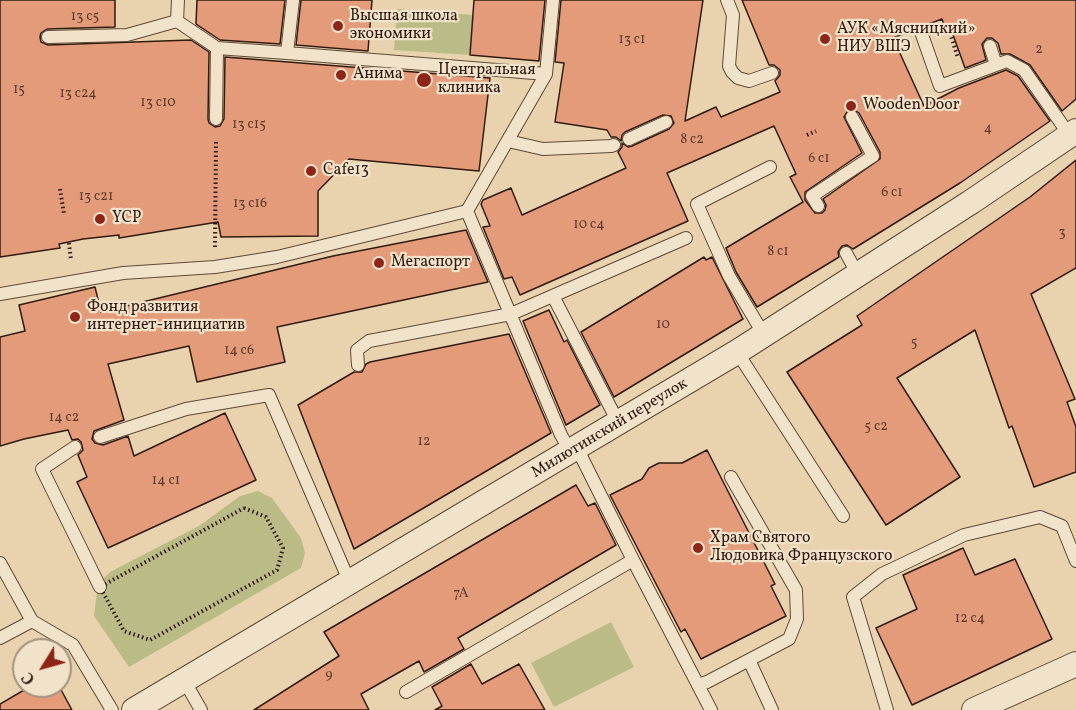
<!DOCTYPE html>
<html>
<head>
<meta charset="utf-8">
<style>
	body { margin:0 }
	#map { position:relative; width:1076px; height:710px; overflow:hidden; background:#e9d3ae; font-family:Vollkorn,serif }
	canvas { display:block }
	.north { position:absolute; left:12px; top:638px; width:60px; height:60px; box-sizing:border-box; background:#f1e2ca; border:2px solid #a4927f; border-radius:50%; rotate:233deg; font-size:16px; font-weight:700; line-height:24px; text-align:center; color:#311b0e }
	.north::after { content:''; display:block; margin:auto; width:21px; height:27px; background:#8f2418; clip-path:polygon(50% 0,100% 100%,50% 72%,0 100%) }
</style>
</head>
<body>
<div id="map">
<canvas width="1076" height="710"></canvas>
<div class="north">С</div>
</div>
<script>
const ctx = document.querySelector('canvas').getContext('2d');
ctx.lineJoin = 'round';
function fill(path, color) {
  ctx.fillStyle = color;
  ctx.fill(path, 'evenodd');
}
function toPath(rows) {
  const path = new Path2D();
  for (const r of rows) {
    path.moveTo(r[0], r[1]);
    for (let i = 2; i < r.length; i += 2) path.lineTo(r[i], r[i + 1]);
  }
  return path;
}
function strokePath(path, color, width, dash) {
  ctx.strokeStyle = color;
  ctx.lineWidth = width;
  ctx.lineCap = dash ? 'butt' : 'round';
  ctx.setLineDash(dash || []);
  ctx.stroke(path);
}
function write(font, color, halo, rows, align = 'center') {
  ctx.font = font + ' Vollkorn,serif';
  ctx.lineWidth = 4.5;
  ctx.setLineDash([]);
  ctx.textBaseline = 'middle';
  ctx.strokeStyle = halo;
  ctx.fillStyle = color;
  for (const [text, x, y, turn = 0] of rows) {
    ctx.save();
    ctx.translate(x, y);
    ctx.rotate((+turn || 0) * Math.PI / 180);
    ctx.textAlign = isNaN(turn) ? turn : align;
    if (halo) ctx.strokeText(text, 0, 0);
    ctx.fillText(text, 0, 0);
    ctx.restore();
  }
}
fill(toPath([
	[397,9,473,15,470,55,394,50],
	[258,491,272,498,301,538,305,553,301,568,129,667,94,616,98,584,110,572,199,526,240,496],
	[611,622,634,667,554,707,531,663]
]), '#bbbb87');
const building = toPath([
	[0,0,115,0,115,27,47,29,41,33,40,37,41,42,48,45,191,40,209,52,208,119,209,123,215,127,220,126,224,119,225,57,490,78,479,171,349,159,318,191,318,236,221,237,218,222,119,238,119,235,83,239,59,244,60,248,0,257,0,0],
	[197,0,285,0,280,44,220,40,196,24,197,0],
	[301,0,372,0,368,51,296,45,301,0],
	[474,0,545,0,539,61,470,55,474,0],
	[561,0,703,0,685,121,716,107,721,117,780,92,775,81,780,75,780,70,774,65,769,65,742,0,1076,0,1076,99,1062,111,1030,65,1010,54,1001,54,998,43,992,38,987,38,982,44,986,60,965,68,952,32,947,34,942,19,926,25,919,24,913,30,893,38,924,106,959,88,1006,70,1018,76,1050,121,960,183,853,249,847,245,842,246,838,252,839,257,757,307,736,272,726,248,803,202,790,177,796,174,774,126,667,173,688,221,520,295,512,277,504,279,483,227,490,226,481,204,483,200,511,188,522,215,626,168,618,152,622,147,622,143,628,147,632,146,669,129,674,123,671,116,663,115,625,132,622,135,621,141,616,137,611,137,607,130,555,122,564,63,555,62,561,0],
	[853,109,859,113,880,152,880,159,823,199,826,205,825,210,822,213,815,213,805,200,805,192,862,153,844,117,848,110,853,109],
	[1076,160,1076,268,1031,294,1075,399,1067,402,1076,427,1076,472,1034,487,1012,426,1009,428,975,330,897,378,960,477,886,525,787,372,862,325,857,316,1030,197,1076,160],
	[466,230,488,282,277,327,285,362,197,382,189,346,108,364,124,420,94,431,92,439,95,443,103,445,128,436,134,456,225,413,256,480,108,548,77,482,87,477,78,455,83,450,81,442,78,439,72,440,68,430,24,439,0,446,0,337,25,331,19,305,95,287,101,312,333,256,466,230],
	[704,257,706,260,712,257,743,319,614,397,581,332,704,257],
	[549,310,564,342,567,340,600,405,566,425,523,321,549,310],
	[509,334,551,433,354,549,298,405,354,372,362,372,366,364,370,362,509,334],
	[707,450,775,584,771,586,786,616,701,659,685,629,681,632,610,495,642,479,649,468,659,463,682,463,707,450],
	[576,485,588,506,595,503,616,545,458,638,464,649,424,672,419,661,361,694,369,710,254,710,339,656,324,632,576,485],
	[963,548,975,575,1015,559,1052,639,912,705,876,628,917,609,903,575,963,548],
	[471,664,482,684,519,664,545,710,435,710,442,706,432,687,471,664],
	[31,686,59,686,72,710,0,710,0,704,31,686]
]);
fill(building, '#e39b7a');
strokePath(building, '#311b0e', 1.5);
const service = toPath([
	[178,0,177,21,217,48,287,53,293,0],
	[727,0,733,15,729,66,732,72,738,78,749,81,772,73],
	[921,32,940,86,1007,61,1024,70,1070,136],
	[48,37,127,35,177,21],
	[990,46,996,65],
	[287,53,546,74],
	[216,119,217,48],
	[629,139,666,122],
	[508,141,543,149,611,146,614,145],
	[818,206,812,196,873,156,852,117],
	[467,211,546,74,553,0],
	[846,253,858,275],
	[0,294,123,273,215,267,277,257,467,211,561,435,571,452],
	[553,296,619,424],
	[764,335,729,276,697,204,770,167],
	[737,352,843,516],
	[358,365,357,350,369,341,511,314,686,238],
	[100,437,186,409,269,395,350,583],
	[75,447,42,469,100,587],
	[577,448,633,560,711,710],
	[731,477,796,590,797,619,789,639,749,660],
	[0,563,32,621,73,645,112,710],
	[0,638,32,621],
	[184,680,201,710],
	[698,685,707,682,749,660,772,710],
	[406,692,633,560],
	[887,710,853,597,882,574,964,535,1040,517,1062,526,1076,561]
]);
const minor = toPath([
	[134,710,737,352,971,202,1076,131],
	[974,710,1076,664]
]);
strokePath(service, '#5f4936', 14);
strokePath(minor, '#5f4936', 26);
strokePath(toPath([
	[950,33,958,58],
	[807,135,816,131],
	[60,189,64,214],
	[69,243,71,260],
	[215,247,216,140],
	[244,508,266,517,283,548,277,570,150,640,124,631,100,587,244,508]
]), '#311b0e', 4, [1.5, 3]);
strokePath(service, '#f1e2ca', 12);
strokePath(minor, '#f1e2ca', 24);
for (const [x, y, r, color] of [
	[338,26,6,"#8f2418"],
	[825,39,6,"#8f2418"],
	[341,75,6,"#8f2418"],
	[424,80,8,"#8f2418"],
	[851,106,6,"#8f2418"],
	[311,171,6,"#8f2418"],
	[100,219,6,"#8f2418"],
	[379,263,6,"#8f2418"],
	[75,317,6,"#8f2418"],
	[698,548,6,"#8f2418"]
]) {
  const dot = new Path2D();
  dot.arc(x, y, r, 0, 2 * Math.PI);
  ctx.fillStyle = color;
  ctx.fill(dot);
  strokePath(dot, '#f1e2ca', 2);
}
write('14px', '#5e3b29', null, [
	["13 с5",85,17],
	["13 с1",632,40],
	["2",1039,50],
	["15",19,90],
	["13 с24",78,94],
	["13 с10",158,103],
	["13 с15",249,125],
	["4",988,129],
	["8 с2",692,140],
	["6 с1",819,159],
	["6 с1",892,193],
	["13 с21",96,197],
	["13 с16",250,204],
	["10 с4",589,225],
	["3",1062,233],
	["8 с1",778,252],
	["10",663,325],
	["5",914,343],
	["14 с6",239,351],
	["14 с2",64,418],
	["5 с2",876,427],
	["12",424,442],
	["14 с1",166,481],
	["7А",461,594],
	["12 с4",970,619],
	["9",329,675]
]);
write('16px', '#311b0e', '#f1e2ca', [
	["Высшая школа",350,17],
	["экономики",350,35],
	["АУК «Мясницкий»",837,30],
	["НИУ ВШЭ",837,48],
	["Центральная",438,71],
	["клиника",438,89],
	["Анима",353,75],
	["Wooden Door",863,106],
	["Cafe13",323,171],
	["YCP",112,219],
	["Мегаспорт",391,263],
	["Фонд развития",87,308],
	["интернет-инициатив",87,326],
	["Храм Святого",710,539],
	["Людовика Французского",710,557]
], 'left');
write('16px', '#311b0e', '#f1e2ca', [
	["Милютинский переулок",610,429,-31]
]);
</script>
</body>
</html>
